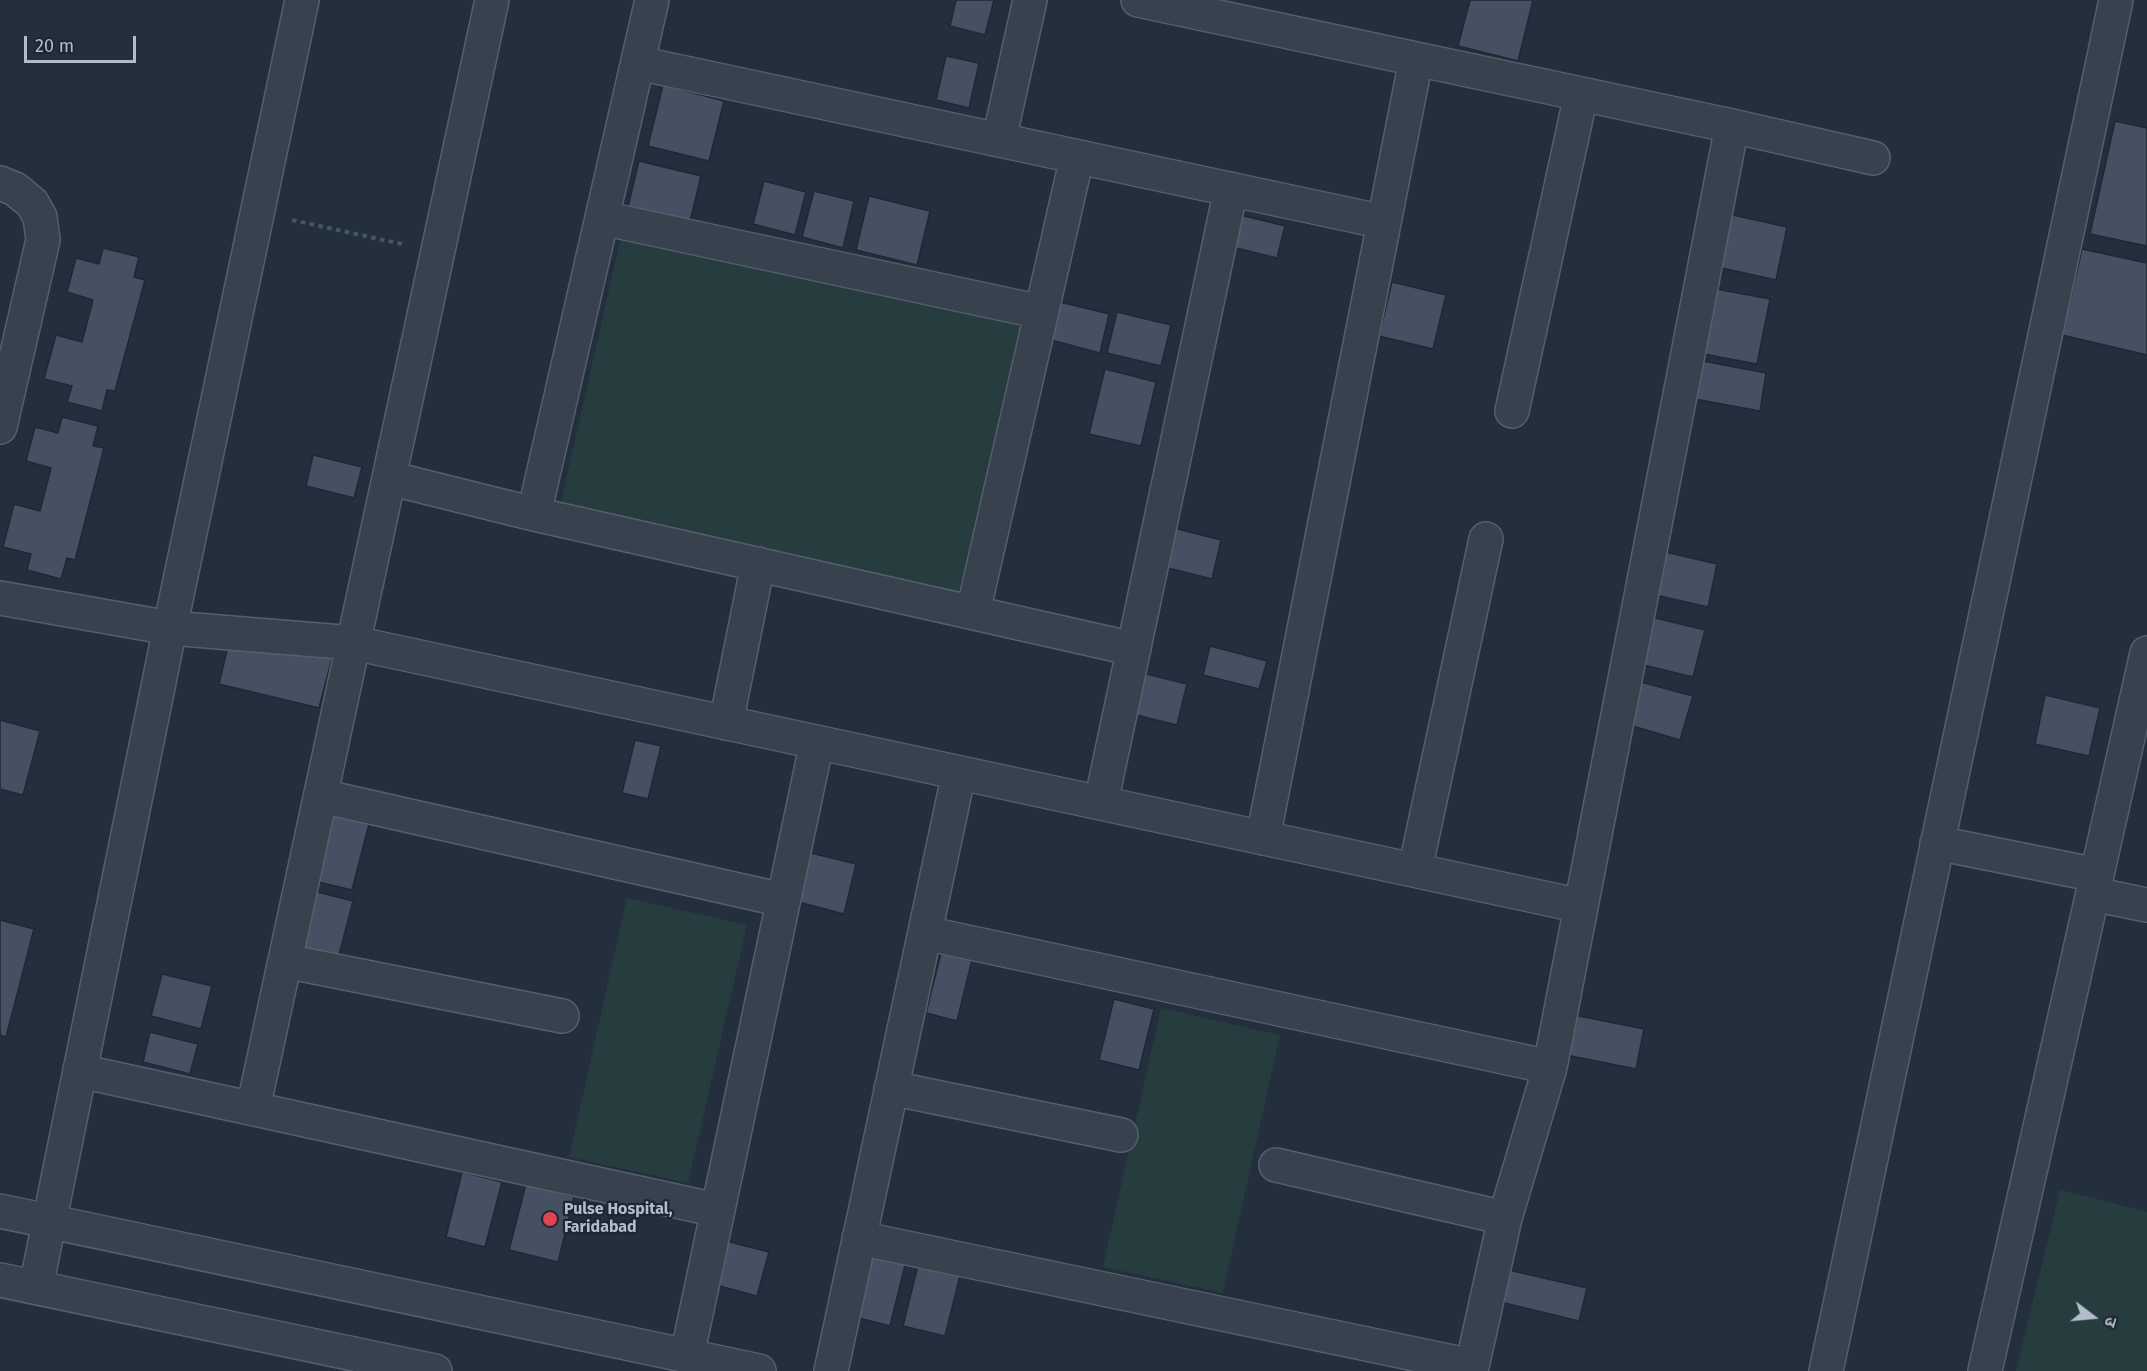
<!DOCTYPE html>
<html>
<head>
<meta charset="utf-8">
<style>
	body { margin:0 }
	#map { position:relative; width:2147px; height:1371px; overflow:hidden; background:#242f3e; font-family:"Fira Sans","Noto Sans Devanagari",sans-serif }
	canvas { display:block }
	.north { position:absolute; left:2063px; top:1287px; width:60px; height:60px; -webkit-text-stroke:4px #1d2633; paint-order:stroke; rotate:106deg; font-size:16px; font-weight:700; line-height:24px; text-align:center; color:#b4bcc9 }
	.north::after { content:''; display:block; margin:auto; width:21px; height:27px; background:#b4bcc9; clip-path:polygon(50% 0,100% 100%,50% 72%,0 100%) }
	.scale { position:absolute; left:24px; top:36px; width:112px; height:27px; box-sizing:border-box; border:3px solid #b4bcc9; border-top:0; padding-left:8px; font-size:18px; line-height:21px; white-space:nowrap; color:#b4bcc9; -webkit-text-stroke:4px #1d2633; paint-order:stroke }
</style>
</head>
<body>
<div id="map">
<canvas width="2147" height="1371"></canvas>
<div class="north">उ</div>
<div class="scale">20 m</div>
</div>
<script>
const ctx = document.querySelector('canvas').getContext('2d');
ctx.lineJoin = 'round';
function fill(path, color) {
  ctx.fillStyle = color;
  ctx.fill(path, 'evenodd');
}
function toPath(rows) {
  const path = new Path2D();
  for (const r of rows) {
    path.moveTo(r[0], r[1]);
    for (let i = 2; i < r.length; i += 2) path.lineTo(r[i], r[i + 1]);
  }
  return path;
}
function strokePath(path, color, width, dash) {
  ctx.strokeStyle = color;
  ctx.lineWidth = width;
  ctx.lineCap = dash ? 'butt' : 'round';
  ctx.setLineDash(dash || []);
  ctx.stroke(path);
}
function write(font, color, halo, rows, align = 'center') {
  ctx.font = font + ' "Fira Sans",sans-serif';
  ctx.lineWidth = 4.5;
  ctx.setLineDash([]);
  ctx.textBaseline = 'middle';
  ctx.strokeStyle = halo;
  ctx.fillStyle = color;
  for (const [text, x, y, turn = 0] of rows) {
    ctx.save();
    ctx.translate(x, y);
    ctx.rotate((+turn || 0) * Math.PI / 180);
    ctx.textAlign = isNaN(turn) ? turn : align;
    if (halo) ctx.strokeText(text, 0, 0);
    ctx.fillText(text, 0, 0);
    ctx.restore();
  }
}
fill(toPath([
	[621,236,1020,326,959,592,561,502],
	[627,898,747,925,688,1183,569,1157],
	[1161,1008,1280,1035,1223,1293,1103,1267],
	[2060,1190,2147,1212,2147,1371,2016,1371]
]), '#263c3f');
const building = toPath([
	[956,0,994,0,985,35,950,26,956,0],
	[1470,0,1533,0,1518,61,1458,46,1470,0],
	[946,56,979,63,969,108,936,100,946,56],
	[663,85,724,101,709,161,648,146,663,85],
	[2115,121,2147,128,2147,246,2090,234,2115,121],
	[639,161,701,176,687,234,625,219,639,161],
	[764,181,806,192,795,235,753,224,764,181],
	[814,191,854,201,843,248,802,237,814,191],
	[869,196,930,211,917,265,856,250,869,196],
	[1724,213,1787,227,1776,280,1713,266,1724,213],
	[1236,214,1285,226,1277,258,1228,246,1236,214],
	[103,248,139,257,134,277,145,280,115,391,107,390,102,411,67,402,72,386,44,379,56,335,82,342,93,300,67,292,76,258,99,264,103,248],
	[2082,249,2147,263,2147,355,2062,335,2082,249],
	[1392,282,1446,295,1433,349,1379,336,1392,282],
	[1705,287,1770,299,1757,364,1693,352,1705,287],
	[1060,302,1109,314,1100,353,1051,340,1060,302],
	[1117,312,1171,325,1161,366,1107,353,1117,312],
	[1692,359,1766,373,1760,411,1684,397,1692,359],
	[1105,369,1156,382,1141,446,1089,434,1105,369],
	[62,417,98,426,93,446,104,448,75,560,67,558,61,579,27,570,31,554,3,547,14,504,40,511,51,468,26,461,35,427,58,433,62,417],
	[313,455,362,467,354,498,306,486,313,455],
	[1170,527,1221,540,1212,579,1160,566,1170,527],
	[1652,549,1717,564,1708,607,1642,592,1652,549],
	[1643,615,1705,630,1693,677,1631,662,1643,615],
	[231,634,332,658,319,708,219,684,231,634],
	[1210,646,1267,661,1259,689,1203,675,1210,646],
	[1142,673,1187,684,1177,725,1132,714,1142,673],
	[1630,679,1693,696,1680,740,1619,722,1630,679],
	[2045,695,2100,708,2089,756,2035,744,2045,695],
	[0,720,40,731,23,795,0,789,0,720],
	[635,740,661,746,648,799,622,793,635,740],
	[331,814,369,824,352,890,314,881,331,814],
	[803,851,856,864,844,914,791,900,803,851],
	[313,891,353,901,338,959,299,950,313,891],
	[0,920,34,929,6,1037,0,1035,0,920],
	[941,953,972,960,957,1021,926,1013,941,953],
	[162,974,212,986,201,1029,151,1016,162,974],
	[1114,999,1154,1009,1139,1070,1099,1060,1114,999],
	[1564,1013,1644,1029,1636,1069,1556,1053,1564,1013],
	[150,1032,198,1044,190,1074,143,1062,150,1032],
	[462,1172,502,1182,485,1247,446,1237,462,1172],
	[526,1184,574,1197,558,1262,509,1250,526,1184],
	[722,1240,769,1252,757,1296,712,1284,722,1240],
	[868,1248,907,1257,890,1326,851,1316,868,1248],
	[919,1261,961,1272,945,1336,903,1326,919,1261],
	[1500,1268,1587,1288,1579,1321,1492,1300,1500,1268]
]);
fill(building, '#455162');
strokePath(building, '#1f2835', 1.5);
const minor = toPath([
	[1138,0,1732,126,1873,158],
	[638,63,1384,222],
	[999,140,1030,0],
	[0,183,15,189,32,203,40,217,43,240,0,427],
	[602,218,1041,312],
	[1512,411,1581,95],
	[389,478,534,514,1134,649],
	[534,514,652,0],
	[0,598,170,628,354,643,1581,906],
	[973,612,1077,157],
	[726,723,758,564],
	[321,796,783,900],
	[1101,803,1231,189],
	[1263,838,1416,60],
	[1937,843,2097,875],
	[1415,870,1486,539],
	[2093,894,2147,905],
	[925,933,1550,1067],
	[285,961,562,1016],
	[80,1071,717,1210],
	[891,1088,1121,1135],
	[253,1109,492,0],
	[1276,1165,1505,1218],
	[859,1238,1472,1366],
	[687,1356,817,742],
	[831,1371,959,773],
	[1471,1371,1505,1218,1550,1067,1732,126],
	[1826,1371,2116,0],
	[1985,1371,2147,653]
]);
const tertiary = toPath([
	[0,1211,759,1371],
	[0,1280,435,1371],
	[36,1287,170,628,302,0]
]);
strokePath(minor, '#565f6c', 36);
strokePath(tertiary, '#565f6c', 36);
strokePath(toPath([
	[292,220,402,244]
]), '#44595c', 4, [4.5, 4.5]);
strokePath(minor, '#38414e', 33);
strokePath(tertiary, '#38414e', 33);
for (const [x, y, r, color] of [
	[550,1219,8,"#e0444e"]
]) {
  const dot = new Path2D();
  dot.arc(x, y, r, 0, 2 * Math.PI);
  ctx.fillStyle = color;
  ctx.fill(dot);
  strokePath(dot, '#1d2633', 2);
}
write('bold 16px', '#b4bcc9', '#1d2633', [
	["Pulse Hospital,",564,1210],
	["Faridabad",564,1228]
], 'left');
</script>
</body>
</html>
